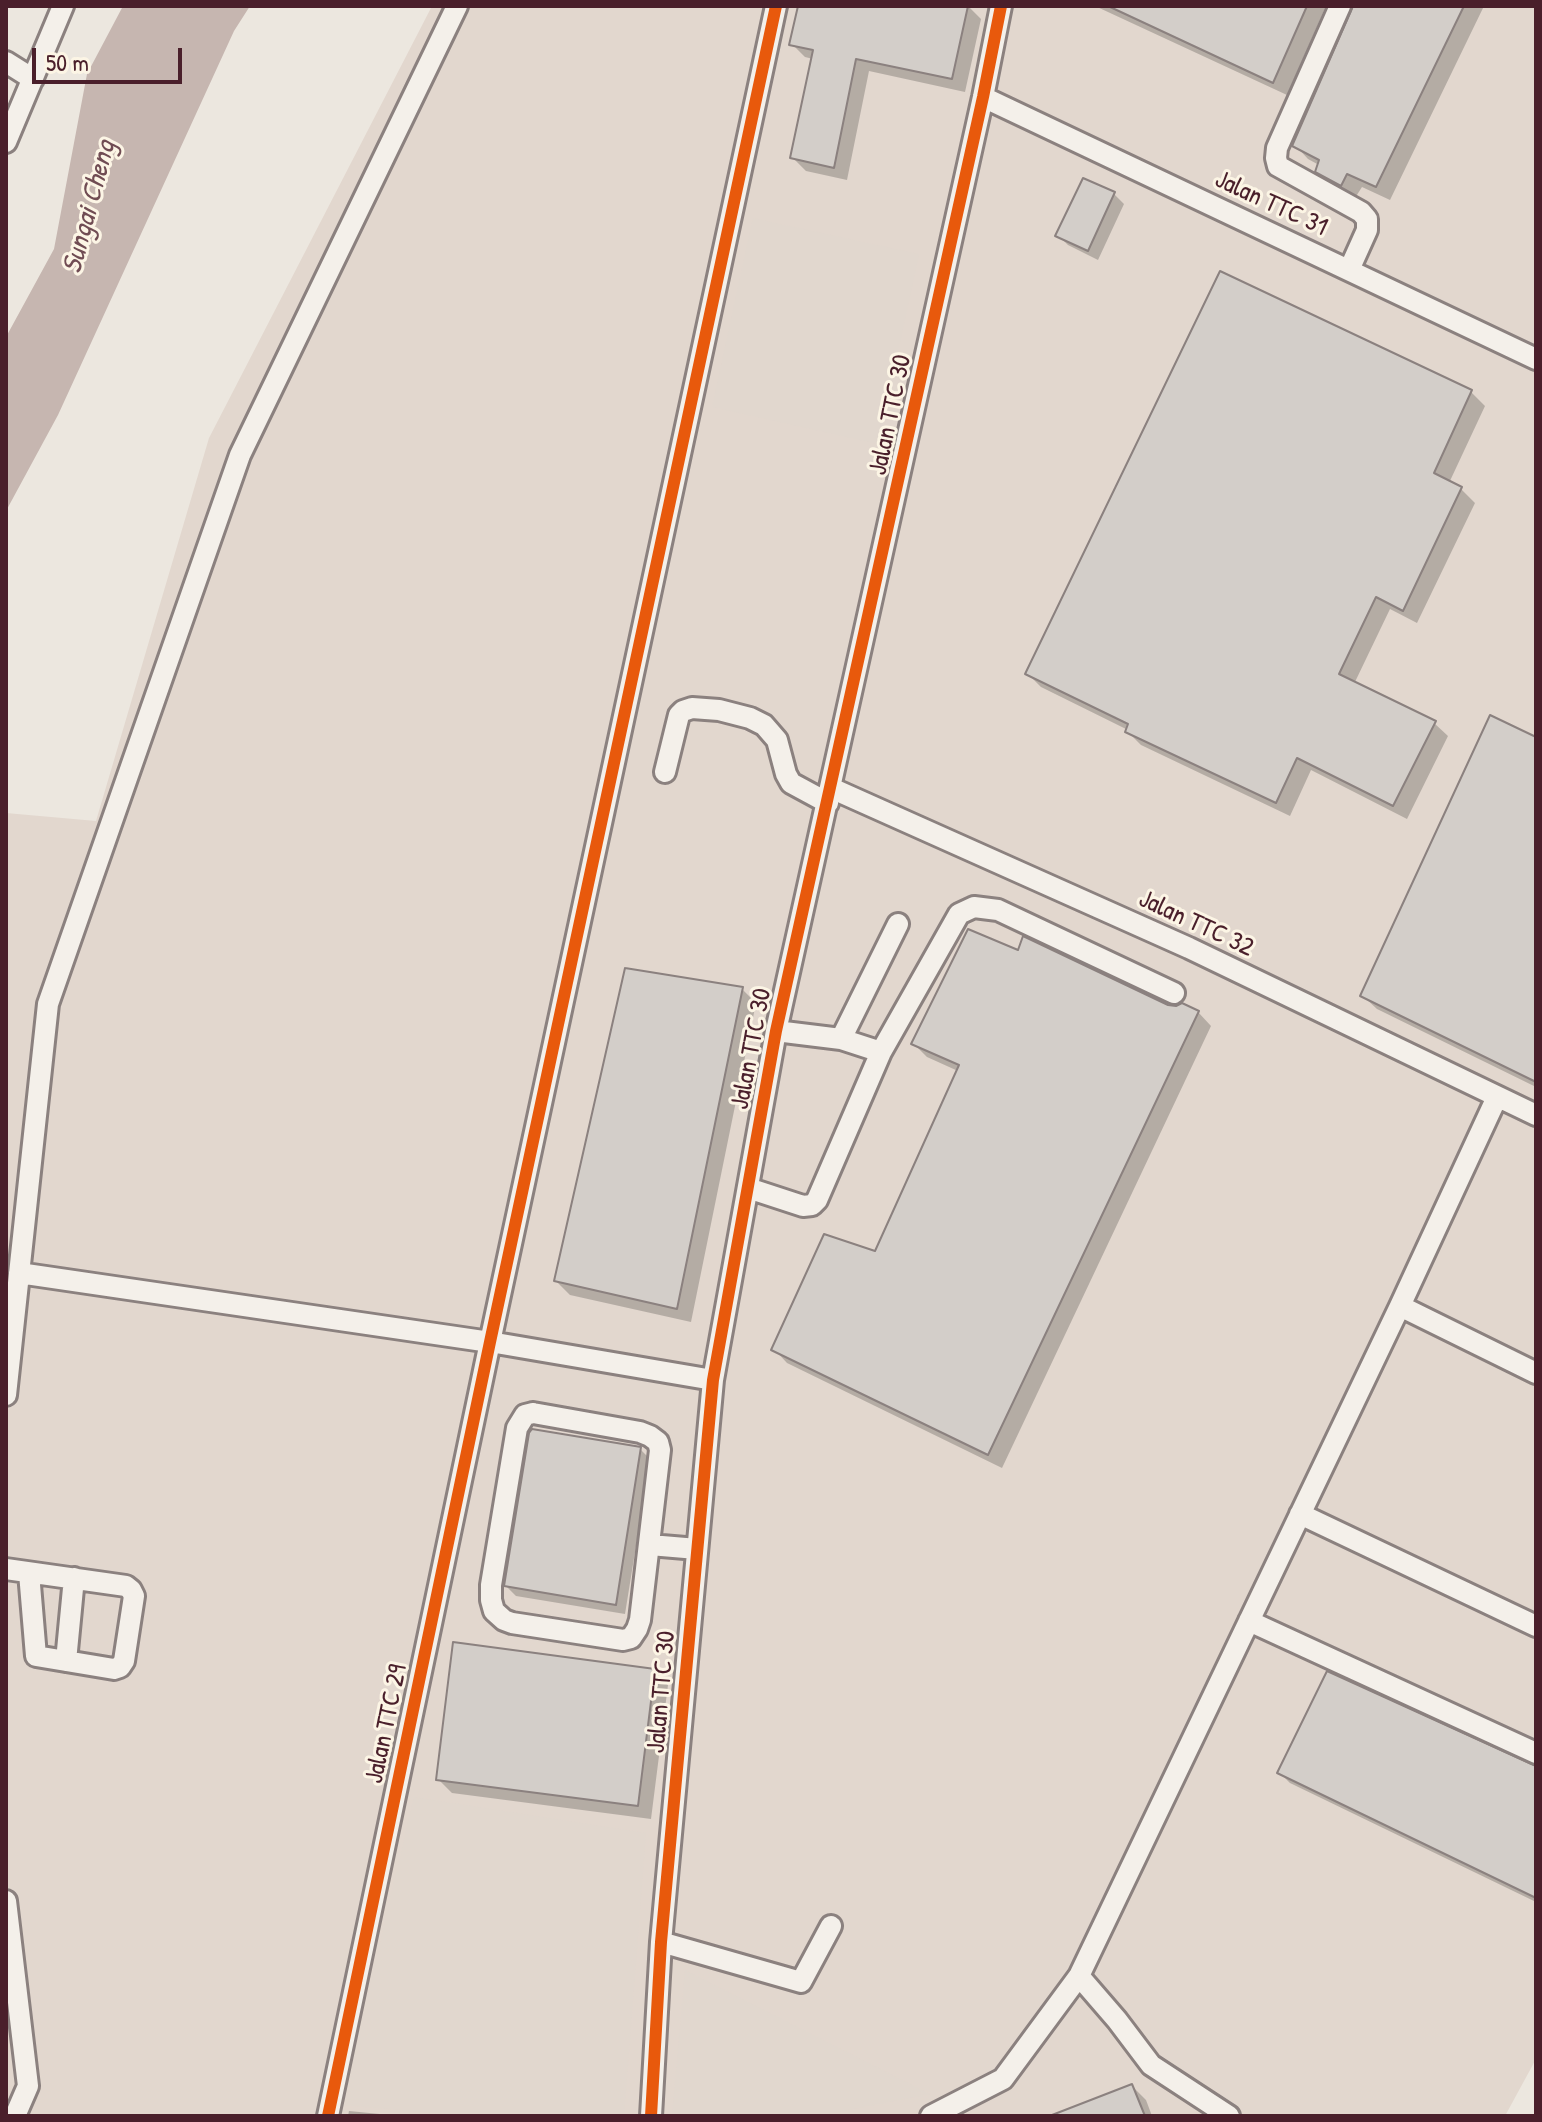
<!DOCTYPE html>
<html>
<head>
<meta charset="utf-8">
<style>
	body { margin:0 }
	#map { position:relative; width:1542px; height:2122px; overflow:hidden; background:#ece7df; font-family:"Patrick Hand",sans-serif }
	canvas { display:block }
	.frame { position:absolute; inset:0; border:8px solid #4a1f2b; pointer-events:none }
	.scale { position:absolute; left:32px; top:48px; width:150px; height:36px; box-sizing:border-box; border:4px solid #4a1f2b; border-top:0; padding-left:10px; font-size:24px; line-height:28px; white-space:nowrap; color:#4a1f2b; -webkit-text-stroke:6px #fcf5e5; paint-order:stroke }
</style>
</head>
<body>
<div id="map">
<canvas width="1542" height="2122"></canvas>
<div class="frame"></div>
<div class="scale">50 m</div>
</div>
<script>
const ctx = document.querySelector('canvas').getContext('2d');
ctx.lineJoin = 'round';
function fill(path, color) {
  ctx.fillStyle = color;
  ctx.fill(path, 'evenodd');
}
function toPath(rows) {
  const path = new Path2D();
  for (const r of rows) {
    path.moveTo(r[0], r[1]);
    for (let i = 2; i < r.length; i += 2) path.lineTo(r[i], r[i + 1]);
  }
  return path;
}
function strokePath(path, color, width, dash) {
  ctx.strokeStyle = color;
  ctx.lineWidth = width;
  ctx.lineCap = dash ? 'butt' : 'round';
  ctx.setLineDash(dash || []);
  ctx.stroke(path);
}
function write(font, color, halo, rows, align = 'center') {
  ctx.font = font + ' "Patrick Hand",sans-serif';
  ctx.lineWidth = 6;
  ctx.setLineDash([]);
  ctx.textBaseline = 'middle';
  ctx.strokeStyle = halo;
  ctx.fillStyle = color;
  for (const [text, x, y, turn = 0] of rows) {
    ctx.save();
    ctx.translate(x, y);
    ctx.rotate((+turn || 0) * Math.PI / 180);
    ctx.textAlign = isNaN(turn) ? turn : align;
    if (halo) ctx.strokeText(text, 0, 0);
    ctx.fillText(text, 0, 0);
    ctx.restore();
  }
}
fill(toPath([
	[432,6,1536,6,1536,2059,1505,2116,6,2116,6,813,96,821,209,438]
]), '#e2d7ce');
fill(toPath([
	[753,218,919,254,878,444,712,407],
	[414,1797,646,1833,624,2116,469,2116,342,2105],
	[685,1970,930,2094,818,2116,672,2116]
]), '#e1d7ce');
fill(toPath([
	[123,6,250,6,234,31,58,415,6,511,6,337,54,249,87,74]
]), '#c6b6b0');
fill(toPath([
	[800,6,968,6,981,19,965,92,869,71,847,180,806,171,793,158,813,59,805,57,792,44],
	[1095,6,1326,6,1287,95],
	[1355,6,1484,6,1390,200,1362,187,1355,198,1331,185,1317,171,1319,165,1308,159,1295,145],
	[1114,194,1124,204,1098,260,1068,245,1058,235],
	[1221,274,1471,392,1485,406,1449,483,1461,489,1475,503,1417,623,1390,609,1354,684,1434,723,1448,736,1407,819,1311,770,1290,816,1141,745,1127,731,1128,730,1041,687,1027,673],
	[1536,740,1536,1087,1377,1009,1363,996],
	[1019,952,1168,1007,1198,1012,1211,1026,1002,1468,787,1363,774,1349,876,1254,958,1071,927,1057,913,1043],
	[742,989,756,1003,691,1322,570,1295,556,1281],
	[640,1449,650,1459,625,1614,516,1596,506,1586],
	[654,1671,668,1685,651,1819,452,1793,438,1779],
	[1536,1767,1536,1902,1290,1783,1280,1773],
	[1132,2086,1146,2100,1152,2116,1054,2116],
	[349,2111,400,2116,348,2116]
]), '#0003');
const building = toPath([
	[798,6,968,6,952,79,856,59,834,168,790,158,813,50,789,45,798,6],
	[1108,6,1307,6,1273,83,1108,6],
	[1353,6,1464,6,1376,187,1347,174,1341,186,1315,172,1319,160,1292,146,1353,6],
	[1083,178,1115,192,1088,251,1055,236,1083,178],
	[1220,271,1472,390,1434,473,1462,487,1403,611,1376,597,1339,674,1436,721,1393,806,1297,758,1276,803,1125,732,1128,724,1025,674,1220,271],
	[1490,715,1536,737,1536,1082,1360,996,1490,715],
	[968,929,1018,950,1023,936,1168,1005,1176,1006,1182,1003,1199,1011,988,1455,771,1350,824,1234,875,1251,959,1065,911,1044,968,929],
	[625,968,743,987,677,1309,554,1281,625,968],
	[532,1429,641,1447,616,1605,504,1586,529,1433,532,1429],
	[453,1642,655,1669,638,1806,436,1780,453,1642],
	[1327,1671,1536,1766,1536,1898,1277,1773,1327,1671],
	[1132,2084,1145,2116,1053,2116,1052,2115,1132,2084]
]);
fill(building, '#d3cec9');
strokePath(building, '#8b817f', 2);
const minor = toPath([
	[1340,6,1277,148,1276,158,1278,166,1361,212,1367,219,1367,230,1349,270],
	[6,62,33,79],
	[983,97,1536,359],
	[6,142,63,6],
	[665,772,679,715,683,711,692,708,719,710,750,718,764,725,777,740,786,774,791,783,828,803],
	[831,788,1189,948,1536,1115],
	[841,1039,898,924],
	[881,1052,959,914,974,907,998,910,1174,993],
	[748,1188,803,1206,812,1205,817,1200,881,1052,841,1039,776,1031],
	[19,1273,490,1342,713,1380],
	[1400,1306,1536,1373],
	[6,1395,48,1004,240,455,457,6],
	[533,1413,640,1432,650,1436,658,1442,660,1450,640,1620,637,1629,631,1638,623,1640,512,1623,504,1620,494,1611,491,1600,491,1585,517,1428,525,1415,533,1413],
	[1300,1514,1536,1626],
	[650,1545,697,1549],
	[6,1569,126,1586,131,1590,134,1596,124,1661,120,1667,114,1669,36,1656,29,1573],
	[1249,1621,1536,1753],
	[66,1661,74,1578],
	[6,1901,28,2086,15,2116],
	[661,1942,801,1982,831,1926],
	[1079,1976,1117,2020,1151,2065,1229,2116],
	[328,2116,490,1342,776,6],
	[651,2116,661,1942,713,1380,776,1031,983,97,1001,6],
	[931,2116,1003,2079,1079,1976,1400,1306,1497,1097]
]);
strokePath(minor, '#8b817f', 26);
strokePath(minor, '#f4f0ea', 20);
strokePath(toPath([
	[328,2116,490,1342,776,6],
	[651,2116,661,1942,713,1380,776,1031,983,97,1001,6]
]), '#e8590c', 12);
write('26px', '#4a1f2b', '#fcf5e5', [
	["Jalan TTC 31",1271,204,25],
	["Jalan TTC 30",891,415,-78],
	["Jalan TTC 32",1196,924,25],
	["Jalan TTC 30",752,1049,-79],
	["Jalan TTC 30",662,1692,-85],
	["Jalan TTC 29",387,1724,-78]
]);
write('italic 28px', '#704c53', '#fcf5e5', [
	["Sungai Cheng",90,207,-75]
]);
</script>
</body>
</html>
